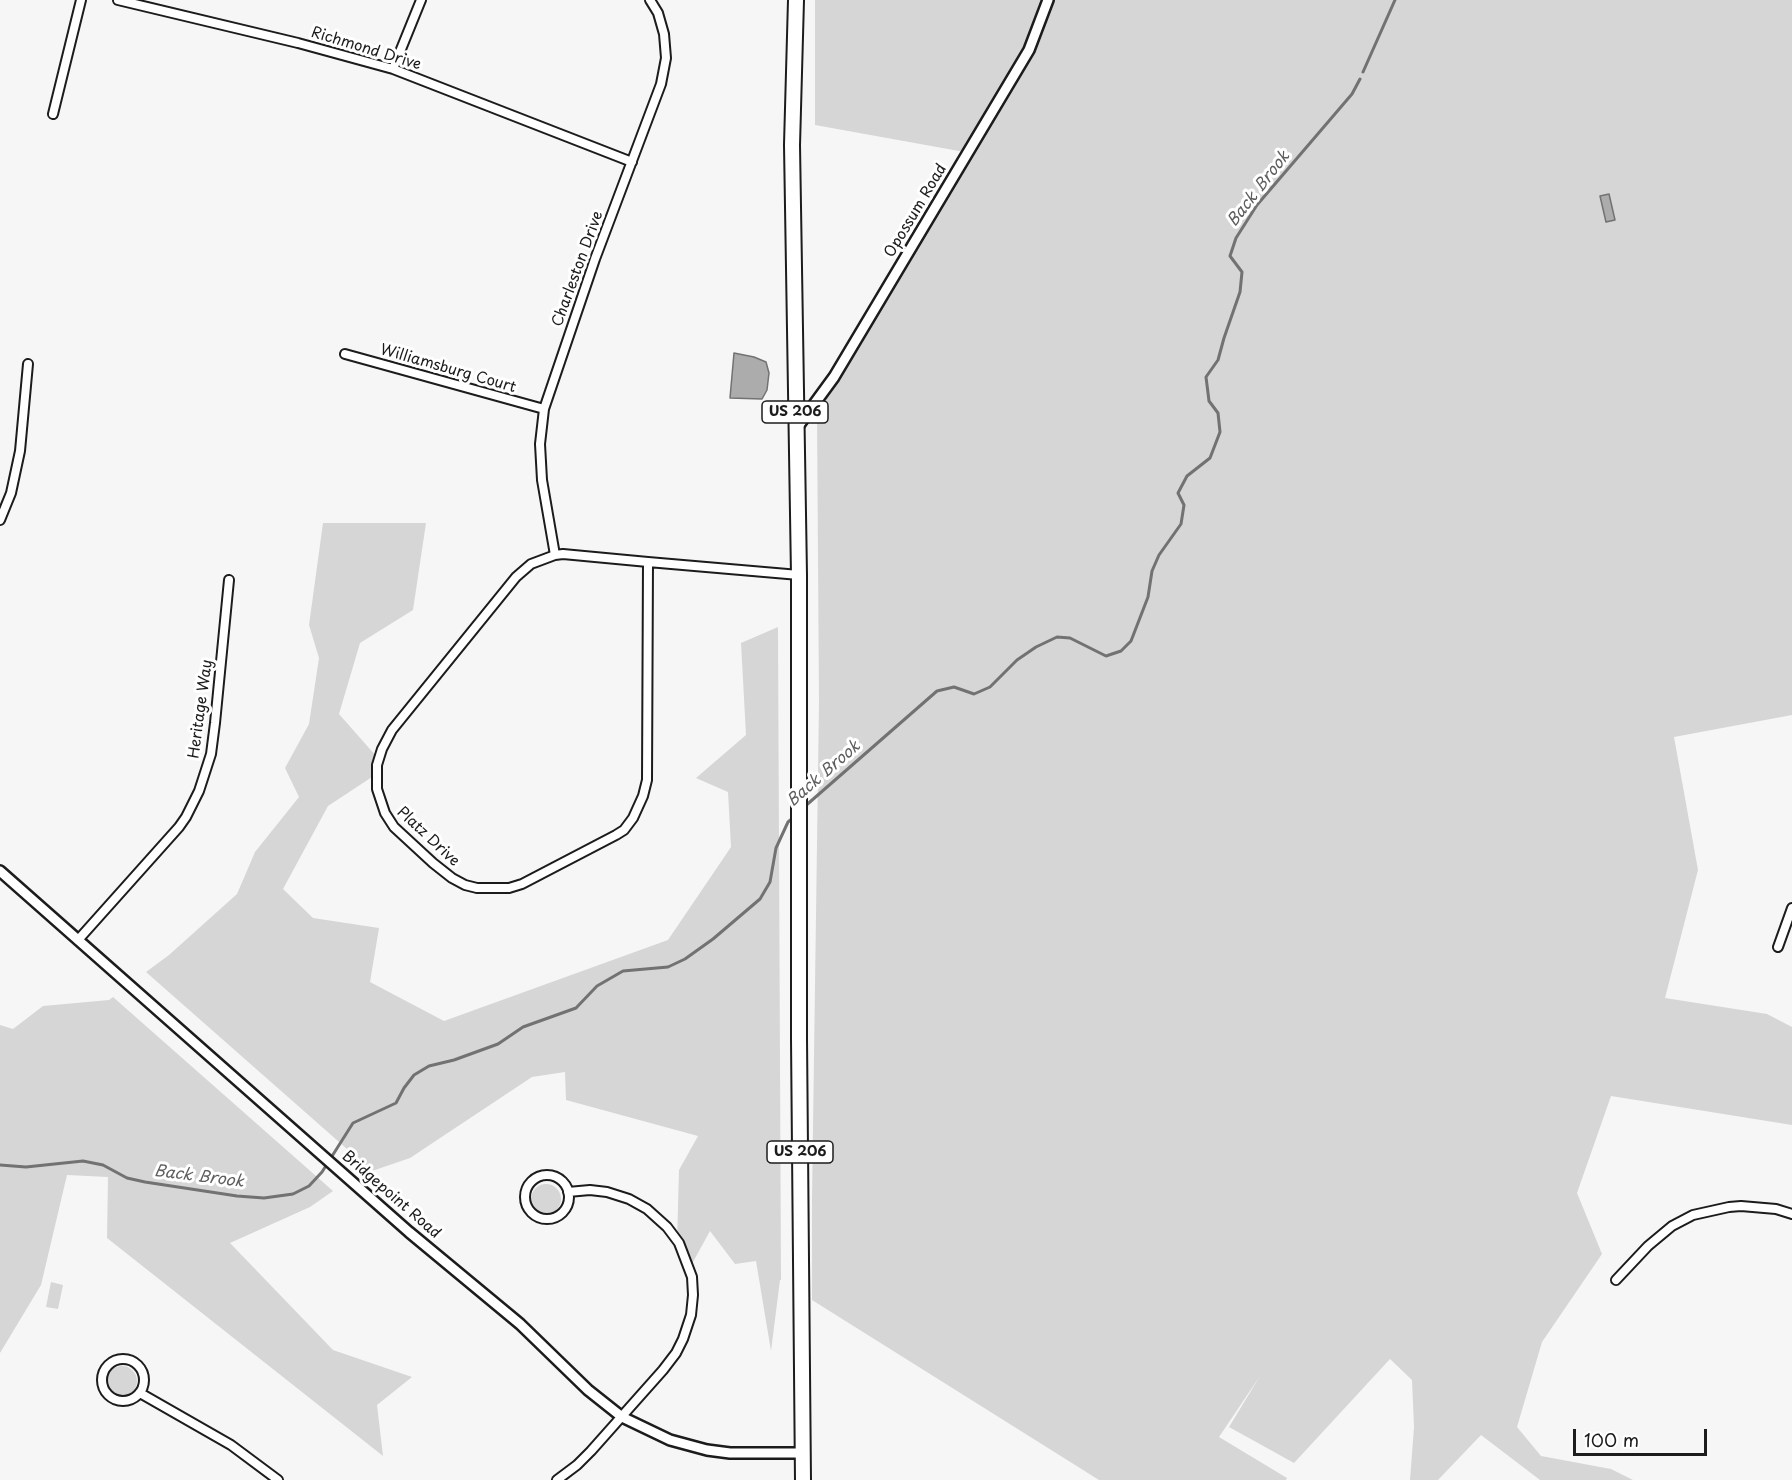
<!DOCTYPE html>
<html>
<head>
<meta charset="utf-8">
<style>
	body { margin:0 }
	#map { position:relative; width:1792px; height:1480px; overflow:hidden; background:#f6f6f6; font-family:"Playpen Sans",sans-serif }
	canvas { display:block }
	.scale { position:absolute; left:1573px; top:1429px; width:134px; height:27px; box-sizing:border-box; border:3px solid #1c1c1c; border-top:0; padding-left:8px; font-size:18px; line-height:21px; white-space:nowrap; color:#1c1c1c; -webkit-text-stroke:4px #fff; paint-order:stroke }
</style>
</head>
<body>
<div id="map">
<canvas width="1792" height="1480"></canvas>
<div class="scale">100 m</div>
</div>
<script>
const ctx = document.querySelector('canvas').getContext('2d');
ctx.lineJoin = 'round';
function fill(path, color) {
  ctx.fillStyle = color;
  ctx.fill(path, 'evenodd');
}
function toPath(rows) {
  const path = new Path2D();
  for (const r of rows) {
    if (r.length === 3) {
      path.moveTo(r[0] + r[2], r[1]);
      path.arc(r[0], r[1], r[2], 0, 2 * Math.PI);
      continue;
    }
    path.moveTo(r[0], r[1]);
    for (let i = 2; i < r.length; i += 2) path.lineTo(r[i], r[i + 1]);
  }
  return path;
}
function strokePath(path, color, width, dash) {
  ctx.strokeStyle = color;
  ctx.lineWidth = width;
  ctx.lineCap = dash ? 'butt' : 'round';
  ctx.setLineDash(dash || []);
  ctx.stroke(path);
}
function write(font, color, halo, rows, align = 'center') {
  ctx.font = font + ' "Playpen Sans",sans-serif';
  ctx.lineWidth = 6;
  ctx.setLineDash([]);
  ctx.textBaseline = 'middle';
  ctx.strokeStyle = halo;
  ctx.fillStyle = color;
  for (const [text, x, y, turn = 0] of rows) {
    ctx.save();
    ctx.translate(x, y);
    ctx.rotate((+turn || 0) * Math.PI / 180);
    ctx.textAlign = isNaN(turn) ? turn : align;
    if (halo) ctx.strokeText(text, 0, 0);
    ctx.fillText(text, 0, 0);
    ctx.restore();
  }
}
fill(toPath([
	[815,0,1792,0,1792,715,1674,737,1698,870,1665,998,1767,1014,1792,1027,1792,1125,1611,1096,1577,1193,1602,1254,1542,1342,1517,1427,1541,1456,1611,1469,1633,1480,1540,1480,1481,1435,1438,1480,1410,1480,1414,1427,1412,1380,1390,1359,1294,1463,1229,1427,1260,1376,1219,1437,1287,1478,1286,1480,1099,1480,812,1300,812,1198,819,702,817,413,899,278,970,153,815,125],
	[323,523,426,523,413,610,360,643,339,714,376,756,372,777,328,806,283,889,313,918,379,928,370,982,444,1021,668,940,731,847,728,792,696,778,746,735,741,643,778,627,781,1280,780,1280,771,1351,756,1261,735,1264,710,1231,688,1271,677,1243,679,1170,698,1136,566,1100,565,1072,532,1077,410,1158,372,1171,146,972,169,955,237,894,255,852,299,797,285,768,309,724,319,658,309,625],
	[113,997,333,1191,310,1207,230,1243,333,1350,412,1377,377,1405,383,1456,107,1238,108,1177,67,1175,41,1285,0,1353,0,1025,13,1029,43,1006,109,1000],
	[546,1199,15],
	[51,1282,63,1285,58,1309,46,1307],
	[122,1381,15]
]), '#d6d6d6');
const water = toPath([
	[1609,194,1615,220,1606,222,1600,196,1609,194],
	[734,353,754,357,766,362,769,373,767,390,762,399,730,398,734,353]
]);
fill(water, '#acacac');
strokePath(water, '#727272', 1.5);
strokePath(toPath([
	[1363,72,1395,0],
	[803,808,937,691,954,687,974,694,990,687,1017,660,1036,647,1057,637,1070,638,1106,656,1121,651,1131,641,1148,597,1152,571,1159,555,1181,524,1184,505,1178,493,1187,476,1210,458,1220,432,1218,413,1209,401,1206,377,1218,360,1224,338,1240,292,1242,272,1230,256,1236,238,1257,205,1352,94,1360,79],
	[0,1165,26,1167,83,1161,103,1165,127,1178,145,1182,237,1196,264,1198,293,1194,309,1186,322,1172,353,1123,396,1103,404,1088,414,1075,429,1066,454,1060,498,1044,523,1027,576,1008,597,986,623,971,668,967,685,959,713,939,760,899,770,882,776,848,788,822,794,817]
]), '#727272', 3);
const minor = toPath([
	[118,0,298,43,393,69,632,162],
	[393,69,421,0],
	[53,114,81,0],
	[345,354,544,409],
	[0,520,11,493,20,451,28,364],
	[555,555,542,480,540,444,544,409,595,259,661,84,666,58,664,34,658,13,650,0],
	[648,562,647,780,643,796,633,818,624,830,616,835,522,884,509,888,477,888,465,885,452,878,433,863,394,827,385,813,377,789,377,765,382,749,392,730,516,577,531,564,555,555,563,554,648,562,799,575],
	[78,940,179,827,186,817,199,791,211,754,215,723,229,580],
	[1778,947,1792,908],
	[547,1197,22],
	[1616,1280,1648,1246,1672,1226,1693,1215,1729,1207,1741,1206,1776,1209,1792,1214],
	[123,1380,21],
	[140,1393,231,1445,278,1480],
	[557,1480,577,1465,591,1451,663,1370,676,1353,683,1339,691,1315,693,1295,692,1277,679,1243,667,1227,647,1209,629,1199,607,1192,590,1190,568,1192]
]);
const tertiary = toPath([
	[796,429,834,377,1029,50,1048,0],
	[0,871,409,1232,520,1324,588,1390,622,1417,670,1440,707,1450,730,1453,803,1453]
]);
const trunk = toPath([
	[796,0,792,145,799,575,799,1039,803,1480]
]);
strokePath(minor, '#1c1c1c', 12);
strokePath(tertiary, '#1c1c1c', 14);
strokePath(trunk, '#1c1c1c', 18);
strokePath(minor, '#fff', 8);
strokePath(tertiary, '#fff', 9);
strokePath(trunk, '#fff', 14);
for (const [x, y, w] of [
	[795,412,66],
	[800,1152,66]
]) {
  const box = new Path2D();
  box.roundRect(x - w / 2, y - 11, w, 22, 4.5);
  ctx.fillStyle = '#fff';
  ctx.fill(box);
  strokePath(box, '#1c1c1c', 1.5);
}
write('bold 14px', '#1c1c1c', null, [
	["US 206",795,412],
	["US 206",800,1152]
]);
write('15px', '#1c1c1c', '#fff', [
	["Richmond Drive",366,49,17],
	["Opossum Road",916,211,-59],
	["Charleston Drive",578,269,-70],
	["Williamsburg Court",448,369,16],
	["Heritage Way",201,709,-82],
	["Platz Drive",428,837,43],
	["Bridgepoint Road",391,1195,41]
]);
write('italic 16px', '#5d5d5d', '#fff', [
	["Back Brook",1259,189,-52],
	["Back Brook",824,774,-41],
	["Back Brook",199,1177,7]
]);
</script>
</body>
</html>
